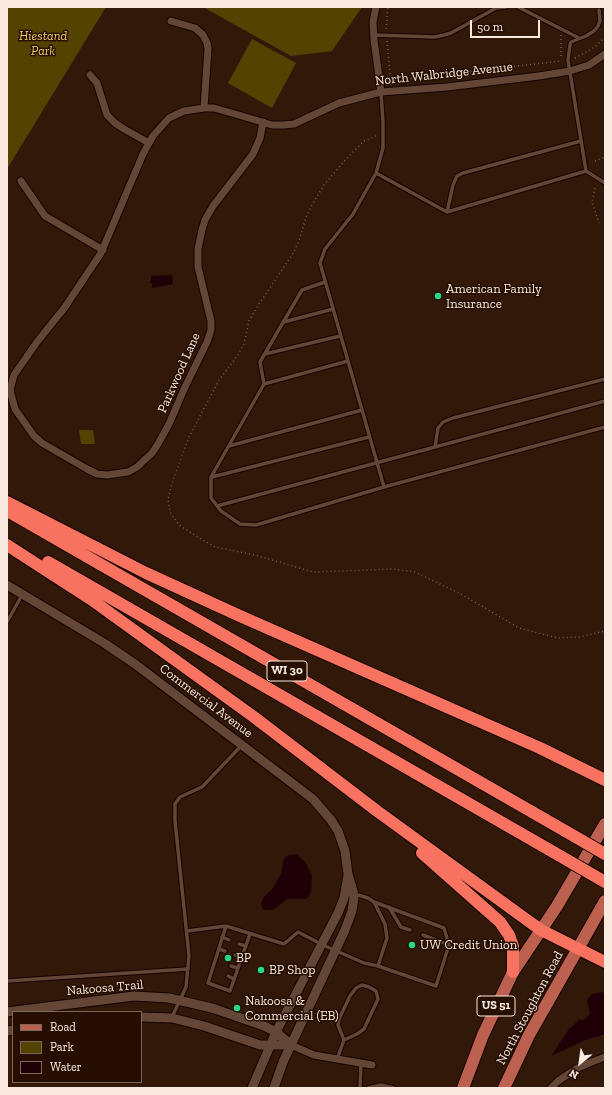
<!DOCTYPE html>
<html>
<head>
<meta charset="utf-8">
<style>
	body { margin:0 }
	#map { position:relative; width:612px; height:1095px; overflow:hidden; background:#311809; font-family:"Zilla Slab",serif }
	canvas { display:block }
	.frame { position:absolute; inset:0; border:8px solid #fae9df; pointer-events:none }
	.legend { position:absolute; left:12px; top:1011px; width:130px; height:72px; box-sizing:border-box; background:#260f02; border:1px solid #7b665a; margin:0; padding:5px 7px; list-style:none; font-size:12px; color:#fae9df }
	.legend li { display:flex; align-items:center; gap:8px; height:20px }
	.legend b { width:20px; border:1px solid #7b665a }
	.north { position:absolute; left:560px; top:1043px; width:40px; height:40px; -webkit-text-stroke:3px #260f02; paint-order:stroke; rotate:209deg; font-size:11px; font-weight:700; line-height:16px; text-align:center; color:#fae9df }
	.north::after { content:''; display:block; margin:auto; width:14px; height:18px; background:#fae9df; clip-path:polygon(50% 0,100% 100%,50% 72%,0 100%) }
	.scale { position:absolute; left:470px; top:20px; width:70px; height:18px; box-sizing:border-box; border:2px solid #fae9df; border-top:0; padding-left:5px; font-size:12px; line-height:14px; white-space:nowrap; color:#fae9df; -webkit-text-stroke:3px #260f02; paint-order:stroke }
</style>
</head>
<body>
<div id="map">
<canvas width="612" height="1095"></canvas>
<div class="frame"></div>
<ul class="legend">
<li><b style="height:5px;background:#bc604f"></b>Road</li>
<li><b style="height:11px;background:#544300"></b>Park</li>
<li><b style="height:11px;background:#1e0006"></b>Water</li>
</ul>
<div class="north">N</div>
<div class="scale">50 m</div>
</div>
<script>
const ctx = document.querySelector('canvas').getContext('2d');
ctx.lineJoin = 'round';
function fill(path, color) {
  ctx.fillStyle = color;
  ctx.fill(path, 'evenodd');
}
function toPath(rows) {
  const path = new Path2D();
  for (const r of rows) {
    path.moveTo(r[0], r[1]);
    for (let i = 2; i < r.length; i += 2) path.lineTo(r[i], r[i + 1]);
  }
  return path;
}
function strokePath(path, color, width, dash) {
  ctx.strokeStyle = color;
  ctx.lineWidth = width;
  ctx.lineCap = dash ? 'butt' : 'round';
  ctx.setLineDash(dash || []);
  ctx.stroke(path);
}
function write(font, color, halo, rows, align = 'center') {
  ctx.font = font + ' "Zilla Slab",serif';
  ctx.lineWidth = 3;
  ctx.setLineDash([]);
  ctx.textBaseline = 'middle';
  ctx.strokeStyle = halo;
  ctx.fillStyle = color;
  for (const [text, x, y, turn = 0] of rows) {
    ctx.save();
    ctx.translate(x, y);
    ctx.rotate((+turn || 0) * Math.PI / 180);
    ctx.textAlign = isNaN(turn) ? turn : align;
    if (halo) ctx.strokeText(text, 0, 0);
    ctx.fillText(text, 0, 0);
    ctx.restore();
  }
}
fill(toPath([
	[7,7,106,7,7,169],
	[203,7,362,7,332,51,291,56],
	[252,39,296,63,272,108,228,83],
	[79,430,93,430,95,444,81,444]
]), '#544300');
fill(toPath([
	[172,275,173,284,152,288,152,283,150,283,150,281,151,281,151,276],
	[297,854,305,862,312,875,311,892,306,899,287,899,273,910,263,910,261,903,264,897,273,888,281,874,284,858,289,855],
	[601,992,605,993,605,1034,583,1041,551,1056,569,1029,579,1020,584,1020,590,1014,587,1000,592,994]
]), '#1e0006');
const service = toPath([
	[518,7,579,38],
	[374,35,435,37,444,35,451,33,496,8,506,7],
	[586,171,568,60,570,45,571,42,586,36,594,31,598,26,600,21,599,10],
	[376,173,447,212,586,171,605,183],
	[447,212,453,185,457,176,463,173,581,141],
	[325,282,302,290,260,362,264,384,211,477,211,498,221,511,240,524,256,525,384,487,320,263,325,249,353,214,376,173,383,148,383,122,381,92],
	[284,322,333,309],
	[265,354,340,336],
	[264,384,348,361],
	[229,446,362,410],
	[435,447,438,428,443,422,453,418,605,379],
	[212,477,369,437],
	[384,487,605,427],
	[217,506,605,401],
	[7,622,22,595],
	[374,902,444,928,449,945,436,986,378,966],
	[389,907,401,927,410,930],
	[226,926,208,983,230,991,250,934],
	[187,931,226,926,284,944,298,932,323,945,364,963,378,966,387,938,385,924,374,902,368,898,355,894],
	[423,935,449,945],
	[222,937,229,940],
	[239,944,246,946],
	[219,949,225,951],
	[235,955,242,957],
	[231,966,238,968],
	[228,976,234,979],
	[7,981,188,969],
	[172,1017,186,987,189,956,175,821,175,804,180,797,202,787,242,745],
	[337,1059,344,1040,357,1034,364,1029,378,999,376,991,369,987,362,985,356,988,350,996,339,1019,338,1025,344,1040],
	[360,1088,361,1063],
	[368,1088,381,1085,394,1088]
]);
const minor = toPath([
	[376,7,373,22,374,40,381,92],
	[171,21,195,28,203,35,207,43,208,48,204,108],
	[90,75,97,83,107,115,115,123,124,129,149,143],
	[263,122,260,138,253,154,213,206,205,220,202,230,198,249,198,267,211,321,211,330,207,342,185,387,169,424,158,444,152,453,137,467,128,472,107,475,97,474,87,469,42,443,34,436,15,409,10,390,14,375,37,342,65,307,101,253,143,154,153,136,169,118,184,111,204,108,214,108,242,116,272,125,284,125,294,124,339,103,381,92,447,87,539,76,570,71,589,65,605,54],
	[21,181,45,216,103,250],
	[291,1045,314,1055,372,1065],
	[551,1088,558,1081,576,1069,589,1063,605,1057]
]);
const tertiary = toPath([
	[7,585,104,643,135,664,313,799,331,820,338,831,345,851,348,874,353,891,354,898,352,911,345,930,283,1062,274,1088],
	[7,1012,134,996,169,998,212,1008,264,1026,276,1032,291,1045],
	[141,1017,172,1018,204,1026,260,1045,291,1045],
	[7,1031,13,1030],
	[252,1088,276,1032,338,913,344,898,348,875]
]);
const primary = toPath([
	[463,1088,483,1035,513,972,557,906,605,824],
	[504,1088,529,1035,605,901]
]);
const motorway = toPath([
	[7,502,146,573,240,616,540,748,605,780],
	[11,513,567,832],
	[7,545,92,600,254,717,377,811,527,920,541,930,605,962],
	[48,562,555,853],
	[422,853,500,922,509,935,513,946,513,972]
]);
strokePath(service, '#170300', 5.5);
strokePath(minor, '#170300', 9);
strokePath(tertiary, '#170300', 11);
strokePath(primary, '#170300', 14);
strokePath(motorway, '#170300', 14);
strokePath(toPath([
	[386,29,388,7],
	[561,35,561,57],
	[387,41,390,73,392,76,397,80,561,61],
	[575,58,595,47,605,37],
	[376,136,364,141,346,159,324,185,313,203,306,217,300,238,294,252,259,304,249,321,244,344,238,355,219,380,189,437,173,480,168,499,170,512,179,525,196,536,215,547,255,555,313,572,393,569,415,572,461,594,519,628,558,638,579,637,605,631],
	[595,161,605,157],
	[595,188,592,202,599,223]
]), '#755f52', 1.5, [1, 3]);
strokePath(service, '#634636', 3.5);
strokePath(minor, '#634636', 7);
strokePath(tertiary, '#634636', 9);
strokePath(primary, '#bc604f', 12);
strokePath(motorway, '#f87260', 12);
const motorwayBridge = toPath([
	[567,832,605,854],
	[555,853,605,882]
]);
strokePath(motorwayBridge, '#170300', 14, []);
strokePath(motorwayBridge, '#f87260', 12);
for (const [x, y, r, color] of [
	[438,296,4,"#28d885"],
	[412,945,4,"#28d885"],
	[228,958,4,"#28d885"],
	[261,970,4,"#28d885"],
	[237,1008,4,"#28d885"]
]) {
  const dot = new Path2D();
  dot.arc(x, y, r, 0, 2 * Math.PI);
  ctx.fillStyle = color;
  ctx.fill(dot);
  strokePath(dot, '#260f02', 1.5);
}
for (const [x, y, w] of [
	[287,671,40],
	[496,1006,38]
]) {
  const box = new Path2D();
  box.roundRect(x - w / 2, y - 10, w, 20, 3);
  ctx.fillStyle = '#260f02';
  ctx.fill(box);
  strokePath(box, '#fae9df', 1);
}
write('bold 12px', '#fae9df', null, [
	["WI 30",287,671],
	["US 51",496,1006]
]);
write('italic 13px', '#efce61', '#260f02', [
	["Hiestand",43,36],
	["Park",43,51]
]);
write('13px', '#fae9df', '#260f02', [
	["North Walbridge Avenue",444,74,-6],
	["Parkwood Lane",179,373,-66],
	["Commercial Avenue",206,701,37],
	["Nakoosa Trail",105,988,-5],
	["North Stoughton Road",530,1008,-62]
]);
write('13px', '#fae9df', '#260f02', [
	["American Family",446,289],
	["Insurance",446,304],
	["UW Credit Union",420,945],
	["BP",236,958],
	["BP Shop",269,970],
	["Nakoosa &",245,1001],
	["Commercial (EB)",245,1016]
], 'left');
</script>
</body>
</html>
